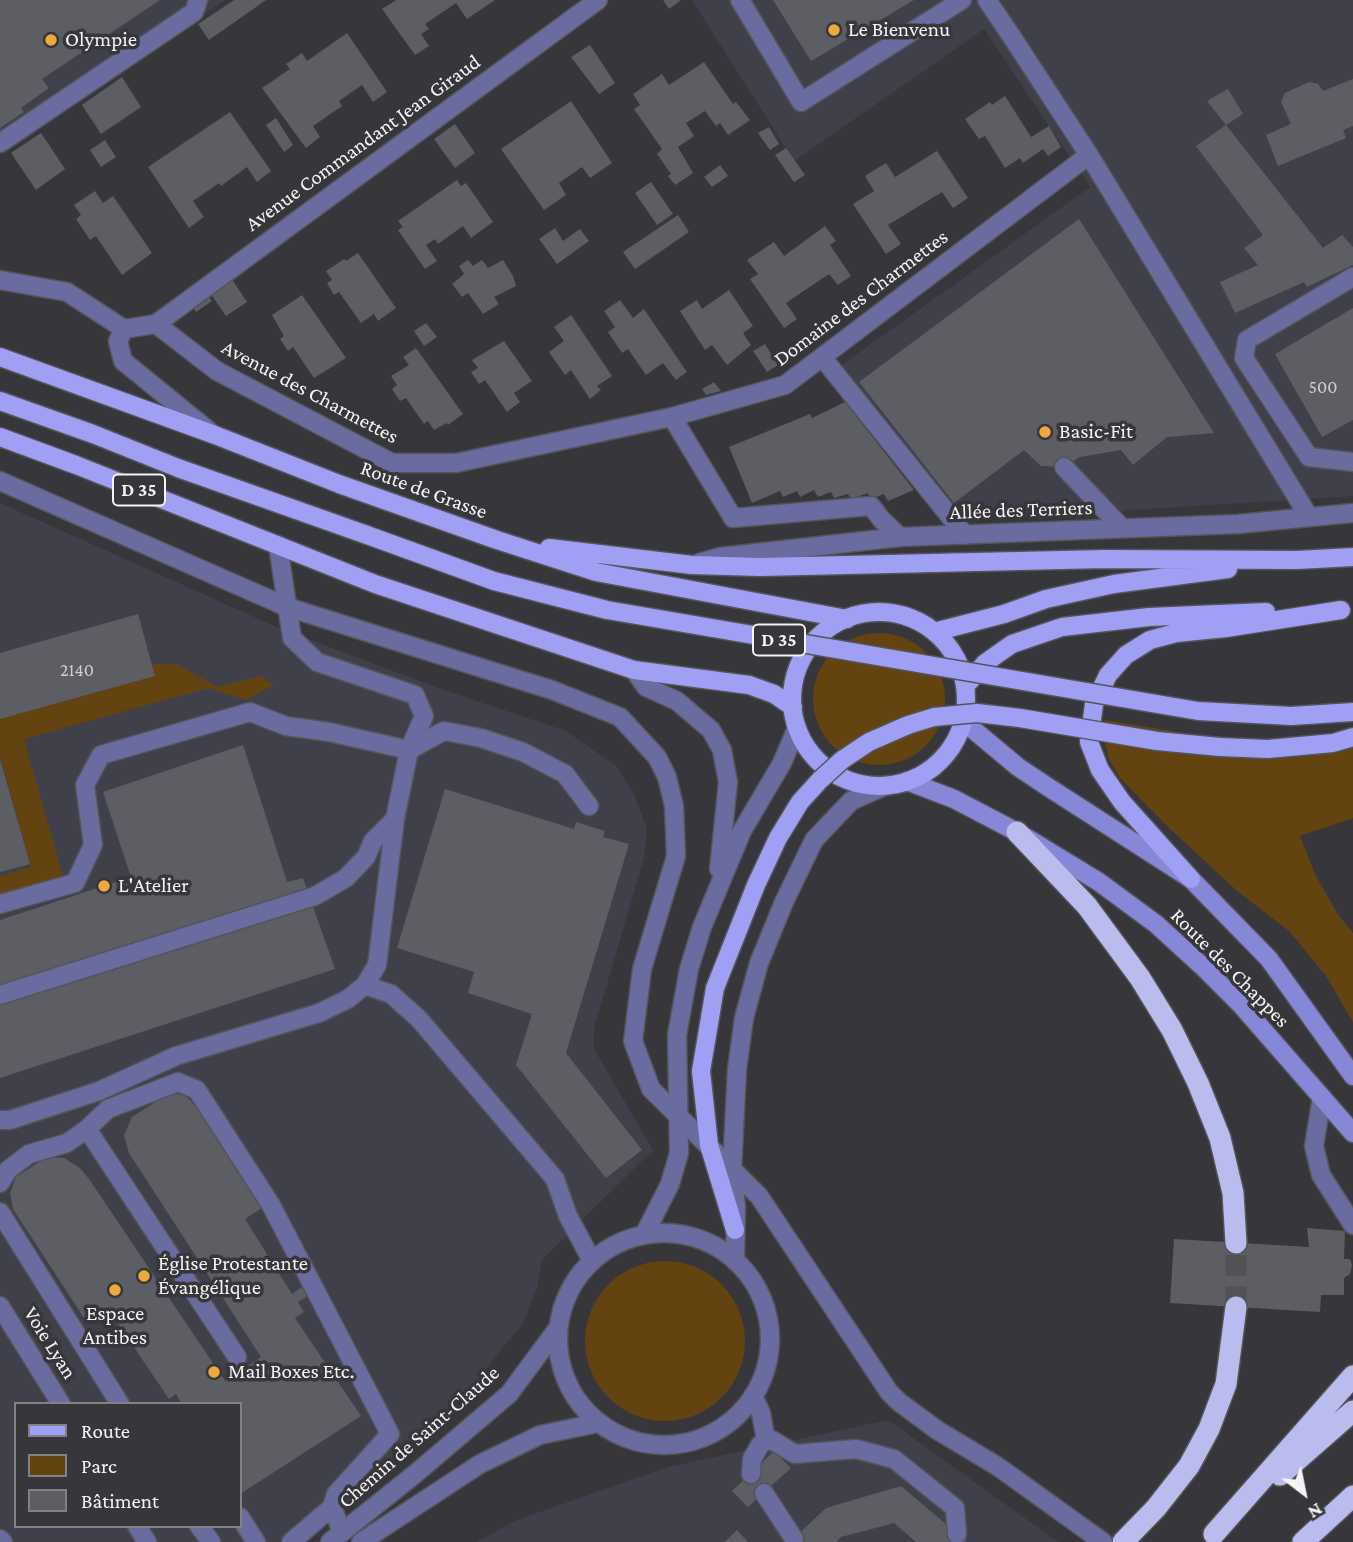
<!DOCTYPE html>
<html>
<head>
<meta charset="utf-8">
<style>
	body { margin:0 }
	#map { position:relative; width:1353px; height:1542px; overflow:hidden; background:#36363b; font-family:"Crimson Pro",serif }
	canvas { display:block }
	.legend { position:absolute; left:14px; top:1402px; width:228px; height:126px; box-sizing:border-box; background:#36363b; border:2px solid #828286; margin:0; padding:9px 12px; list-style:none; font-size:21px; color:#f4f4f7 }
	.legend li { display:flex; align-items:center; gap:14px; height:35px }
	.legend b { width:35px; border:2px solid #828286 }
	.north { position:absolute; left:1269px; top:1458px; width:70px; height:70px; -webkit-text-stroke:5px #36363b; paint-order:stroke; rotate:148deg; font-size:19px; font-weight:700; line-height:28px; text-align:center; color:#f4f4f7 }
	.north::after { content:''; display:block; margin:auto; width:24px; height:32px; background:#f4f4f7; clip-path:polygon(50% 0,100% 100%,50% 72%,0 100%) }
</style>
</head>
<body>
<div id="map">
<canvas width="1353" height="1542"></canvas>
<ul class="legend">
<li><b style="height:9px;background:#9fa0f3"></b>Route</li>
<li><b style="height:19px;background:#634310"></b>Parc</li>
<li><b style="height:19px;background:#5d5e63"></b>Bâtiment</li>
</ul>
<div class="north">N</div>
</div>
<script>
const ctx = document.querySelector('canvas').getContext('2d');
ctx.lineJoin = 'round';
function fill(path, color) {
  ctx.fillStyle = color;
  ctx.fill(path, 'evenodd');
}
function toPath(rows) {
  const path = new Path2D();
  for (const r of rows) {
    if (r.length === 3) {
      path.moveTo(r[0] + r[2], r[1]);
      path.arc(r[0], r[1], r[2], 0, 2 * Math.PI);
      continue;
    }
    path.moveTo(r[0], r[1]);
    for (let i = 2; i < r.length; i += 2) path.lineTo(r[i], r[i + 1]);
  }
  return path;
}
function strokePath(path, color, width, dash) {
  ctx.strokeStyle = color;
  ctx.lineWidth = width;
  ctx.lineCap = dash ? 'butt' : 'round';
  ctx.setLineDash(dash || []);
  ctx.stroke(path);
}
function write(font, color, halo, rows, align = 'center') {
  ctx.font = font + ' "Crimson Pro",serif';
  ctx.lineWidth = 7;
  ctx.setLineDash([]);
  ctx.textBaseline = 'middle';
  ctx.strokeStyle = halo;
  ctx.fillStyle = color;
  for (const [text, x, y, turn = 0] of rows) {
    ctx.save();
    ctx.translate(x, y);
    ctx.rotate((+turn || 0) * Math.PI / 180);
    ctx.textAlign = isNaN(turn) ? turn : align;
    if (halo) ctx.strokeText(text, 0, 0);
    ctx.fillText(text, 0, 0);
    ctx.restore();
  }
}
fill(toPath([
	[0,0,225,0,0,150],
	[692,0,1353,0,1353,496,941,522,828,375,1090,187,984,29,794,161],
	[0,503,279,628,438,688,566,731,615,765,633,792,647,829,644,858,594,1028,594,1049,653,1150,542,1260,537,1288,524,1322,474,1383,408,1451,308,1542,0,1542],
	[16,1404,240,1404,240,1526,16,1526],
	[888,1420,1058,1542,476,1542,517,1520,668,1467]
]), '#40404b');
fill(toPath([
	[879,699,66],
	[152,664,176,664,218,687,260,676,274,685,246,700,209,688,24,739,63,876,0,895,0,876,31,867,0,756,0,719,155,676],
	[1105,720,1264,746,1353,740,1353,818,1300,836,1315,874,1337,913,1353,933,1353,1022,1326,976,1289,931,1237,891,1166,825,1120,778,1109,759,1105,743],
	[665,1341,80]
]), '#634310');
fill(toPath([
	[0,0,160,0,42,79,49,88,21,108,24,112,0,128],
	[234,0,266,0,209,40,198,24],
	[396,0,495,0,467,19,456,3,425,24,429,29,421,34,429,46,415,55,382,9],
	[663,0,681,0,669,9],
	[773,0,914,0,811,61],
	[347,33,387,92,373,102,362,85,339,101,342,106,313,126,320,137,306,148,262,88,290,69,286,64,302,53,307,61],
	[590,45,615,83,599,94,571,57],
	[704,62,733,104,736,102,750,120,728,135,720,123,716,126,705,111,686,123,694,136,678,147,693,173,675,185,668,176,671,174,657,154,662,149,634,109,640,105,633,94,662,74,669,85],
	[122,77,141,107,101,134,82,105],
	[1353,79,1353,126,1343,130,1346,138,1278,166,1266,135,1291,124,1281,102,1285,93,1309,82,1318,84,1323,91],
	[1228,89,1243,114,1226,125,1207,101],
	[1005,96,1031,137,1049,126,1061,147,1048,156,1043,149,1023,163,1020,158,1005,168,985,136,979,139,965,119,990,102,992,105],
	[571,101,612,163,590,178,582,167,559,183,566,195,544,210,501,149],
	[230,112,271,171,257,182,247,167,221,186,219,183,193,201,204,217,189,228,148,167],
	[276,118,293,145,284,152,266,125],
	[455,124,475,153,455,168,434,139],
	[1226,125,1323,248,1342,235,1353,247,1353,265,1307,287,1304,282,1235,313,1220,282,1258,265,1244,248,1263,235,1196,146],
	[769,127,779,144,770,150,758,133],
	[41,133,65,169,36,190,11,153],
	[105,140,116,157,101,167,90,150],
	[786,148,805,175,794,182,775,155],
	[937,151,968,198,953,208,942,192,888,225,901,244,886,254,853,204,874,191,865,176,886,163,895,177],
	[720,165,728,176,712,187,704,177],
	[457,180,461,186,466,183,493,222,471,238,463,226,438,244,435,239,426,245,437,261,425,269,398,230,403,227,398,221],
	[651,182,673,214,657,225,635,193],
	[95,191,103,203,113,196,152,253,122,275,96,236,90,240,76,219,81,215,74,205],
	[678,215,689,232,635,269,623,252],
	[1079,219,1214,433,1167,437,1133,465,1121,450,1080,457,1064,467,1041,466,1024,450,954,503,859,382],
	[825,226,836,241,830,245,851,276,838,285,829,274,786,303,797,319,784,328,750,279,758,274,747,260,774,242,784,256],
	[555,228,563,241,580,229,589,241,557,264,539,239],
	[358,253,396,308,378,321,374,314,361,323,339,292,334,295,327,283,332,280,326,271,344,259,346,261],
	[468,260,473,266,482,260,488,268,503,260,513,276,516,286,494,297,499,304,483,314,468,293,462,297,452,284,464,274,459,266],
	[229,275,247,302,226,316,208,290],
	[729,290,753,326,743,333,751,345,727,365,712,345,705,350,680,311,697,300,702,309],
	[205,292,212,301,196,312,190,302],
	[302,295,346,358,314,378,293,347,288,351,280,339,284,336,272,315],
	[620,300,633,318,644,309,687,372,676,380,663,363,646,375,628,349,622,353,608,332,615,327,604,311],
	[1353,308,1353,420,1322,437,1275,354],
	[571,315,612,376,597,386,601,390,590,399,571,370,565,375,549,352,564,341,554,327],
	[426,323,437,337,424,346,414,331],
	[504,341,532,381,514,393,520,402,507,412,485,380,479,384,471,372,478,368,472,360],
	[765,344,778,365,767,372,753,351],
	[416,348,463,414,448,425,447,423,434,430,428,421,424,424,406,398,400,401,392,389,397,385,391,376,409,365,403,357],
	[714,382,721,391,706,395,702,389],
	[845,402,914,490,888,501,884,494,871,499,868,493,851,499,848,494,834,498,831,492,818,497,814,490,800,497,797,491,783,497,780,491,752,503,729,447,810,414,812,418],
	[138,614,155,676,0,719,0,653],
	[243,745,287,882,303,878,335,969,0,1078,0,920,131,877,103,792],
	[0,759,30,864,0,872],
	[445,789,574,829,576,822,605,831,603,837,629,844,566,1053,642,1150,606,1178,516,1065,532,1014,468,993,474,972,397,948],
	[169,1093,185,1095,199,1110,262,1208,245,1219,292,1294,303,1286,309,1295,298,1302,304,1312,295,1318,361,1416,240,1494,240,1404,182,1404,176,1394,169,1399,107,1307,86,1321,13,1209,10,1193,16,1177,47,1157,64,1158,80,1168,89,1179,225,1381,261,1357,129,1153,124,1135,132,1117],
	[1307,1228,1345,1231,1344,1259,1350,1259,1352,1265,1350,1274,1344,1278,1344,1295,1321,1295,1320,1312,1170,1303,1174,1239,1309,1247],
	[774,1451,791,1468,748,1507,732,1491],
	[901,1486,967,1542,916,1542,894,1523,841,1537,836,1542,790,1542,826,1508],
	[737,1530,748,1542,725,1542]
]), '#5d5e63');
strokePath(toPath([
	[1236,1307,1236,1243]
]), '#525257', 21, [21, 10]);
const service = toPath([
	[740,0,801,102,962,0],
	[987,0,1012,37],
	[0,143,194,12,198,0],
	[1353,277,1247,340,1244,358,1309,457,1353,462],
	[0,280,67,292,124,329],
	[822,357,965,535],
	[672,417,733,518,871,506,882,520,900,537],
	[1064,467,1122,528],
	[0,481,287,607,552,690,620,717,657,757,667,777,674,806,676,856,642,969,633,1041,651,1089,759,1196,889,1392,899,1402,937,1430,997,1466,1103,1542],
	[278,545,292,638,317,662,415,695,424,716,409,750],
	[409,750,444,731,481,738,523,752,565,774,589,806],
	[0,904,75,883,93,845,85,785,101,755,250,712,286,726,329,732,409,750,395,819,377,965,365,985,348,999,319,1013,176,1056,99,1091,10,1120,0,1120],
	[365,985,391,994,419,1019,555,1179,568,1216,592,1261],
	[0,995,315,896,346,878,366,857,373,841,395,819],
	[1322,1097,1314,1146,1321,1175,1353,1225],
	[87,1129,237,1357],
	[0,1183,8,1170,29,1154,67,1143,87,1129,108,1109,178,1082,197,1090,271,1205,390,1434,336,1494,332,1507,342,1532],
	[0,1212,120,1404],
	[753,1396,761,1413,766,1441],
	[766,1441,772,1440,795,1454,856,1449,894,1459,955,1508,957,1534],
	[751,1474,752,1459,760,1445,766,1441],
	[764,1493,794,1539],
	[240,1517,256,1542],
	[199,1526,211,1542],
	[0,1539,3,1542],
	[291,1542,332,1507]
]);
const minor = toPath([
	[1089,155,1309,517],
	[156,324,217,371,392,463,456,463,672,417,785,385,1089,155,1012,37],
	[209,431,123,361,118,341,124,329,156,324,598,0],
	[699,563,720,557,900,537,1238,524,1353,513],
	[0,1306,61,1404],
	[137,1526,147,1542]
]);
const tertiary = toPath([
	[634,670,646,687,677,701,711,730,722,750,728,782,719,869],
	[664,1339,106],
	[644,1235,670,1184,679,1153,677,1035,689,969,702,927,742,831,782,763,797,728],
	[735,1261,736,1207,732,1170,737,1069,744,1018,759,963,784,902,814,840,851,801,887,785],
	[330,1542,415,1474,509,1394,558,1328],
	[361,1542,480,1464,540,1435,598,1423]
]);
const secondary = toPath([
	[963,721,1018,767,1048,787,1191,879,1269,959,1353,1076],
	[907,781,954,799,1017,832,1099,882,1156,924,1202,966,1242,1006,1353,1133]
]);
const primary = toPath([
	[0,357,215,435,339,484,497,540,596,572,847,619],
	[0,401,93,434,178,468,367,535],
	[0,437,76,465,375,584,634,670,749,685,774,694,793,707],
	[549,548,692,565,760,567,1105,559,1297,560,1353,557],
	[879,699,87],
	[934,632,1004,614,1046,599,1114,584,1228,569],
	[969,682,985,663,1012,644,1062,627,1149,617,1266,612],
	[1198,711,1291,716,1353,712],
	[1220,747,1268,749,1333,743,1353,737],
	[1191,879,1122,802,1100,770,1089,742,1094,704,1108,675,1126,655,1150,640,1176,633,1226,628,1341,610],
	[701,1071,709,1145,735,1230]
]);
const motorway = toPath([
	[1017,832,1087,906,1140,978,1172,1030,1198,1083,1220,1138,1233,1193,1236,1243],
	[1280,1475,1353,1411],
	[1214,1534,1353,1376],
	[1123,1542,1156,1508,1189,1466,1209,1429,1226,1384,1236,1307],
	[1303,1542,1353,1496]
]);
strokePath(service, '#545459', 21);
strokePath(minor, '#545459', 21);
strokePath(tertiary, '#545459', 21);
strokePath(secondary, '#545459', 21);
strokePath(primary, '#545459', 21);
strokePath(motorway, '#545459', 24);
strokePath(service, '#6a6b9e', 18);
strokePath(minor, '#6a6b9e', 18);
strokePath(tertiary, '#6a6b9e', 18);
strokePath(secondary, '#8787d7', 18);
strokePath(primary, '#9fa0f3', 18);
strokePath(motorway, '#b9bced', 21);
const primaryBridge = toPath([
	[367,535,494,581,607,610,1198,711],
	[701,1071,715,988,756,885,778,838,800,802,820,780,842,760,869,742,908,725,934,717,977,713,1020,718,1157,741,1220,747]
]);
strokePath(primaryBridge, '#545459', 21, []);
strokePath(primaryBridge, '#9fa0f3', 18);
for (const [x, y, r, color] of [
	[834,30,7,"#eea83c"],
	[51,40,7,"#eea83c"],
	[1045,432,7,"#eea83c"],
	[104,886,7,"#eea83c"],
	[144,1276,7,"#eea83c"],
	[115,1290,7,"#eea83c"],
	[214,1372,7,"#eea83c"]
]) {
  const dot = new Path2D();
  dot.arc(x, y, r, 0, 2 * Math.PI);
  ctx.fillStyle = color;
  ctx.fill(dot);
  strokePath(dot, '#36363b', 2.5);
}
write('18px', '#ceced2', null, [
	["500",1323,387],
	["2140",77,670]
]);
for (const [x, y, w] of [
	[139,490,52],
	[779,640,52]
]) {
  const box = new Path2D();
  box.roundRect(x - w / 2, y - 15.5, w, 31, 5);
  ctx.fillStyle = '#36363b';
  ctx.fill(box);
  strokePath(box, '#f4f4f7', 2);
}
write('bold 19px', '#f4f4f7', null, [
	["D 35",139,490],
	["D 35",779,640]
]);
write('21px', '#f4f4f7', '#36363b', [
	["Le Bienvenu",848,30],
	["Olympie",65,40],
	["Basic-Fit",1059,432],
	["L'Atelier",118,886],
	["Église Protestante",158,1264],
	["Évangélique",158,1288],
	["Espace",115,1314,"center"],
	["Antibes",115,1338,"center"],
	["Mail Boxes Etc.",228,1372]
], 'left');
write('21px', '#f4f4f7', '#36363b', [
	["Avenue Commandant Jean Giraud",363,143,-36],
	["Domaine des Charmettes",861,298,-37],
	["Avenue des Charmettes",310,392,28],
	["Route de Grasse",424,490,20],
	["Allée des Terriers",1021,510,-2],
	["Route des Chappes",1230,968,45],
	["Voie Lyan",50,1343,58],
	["Chemin de Saint-Claude",419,1437,-41]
]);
</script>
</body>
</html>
